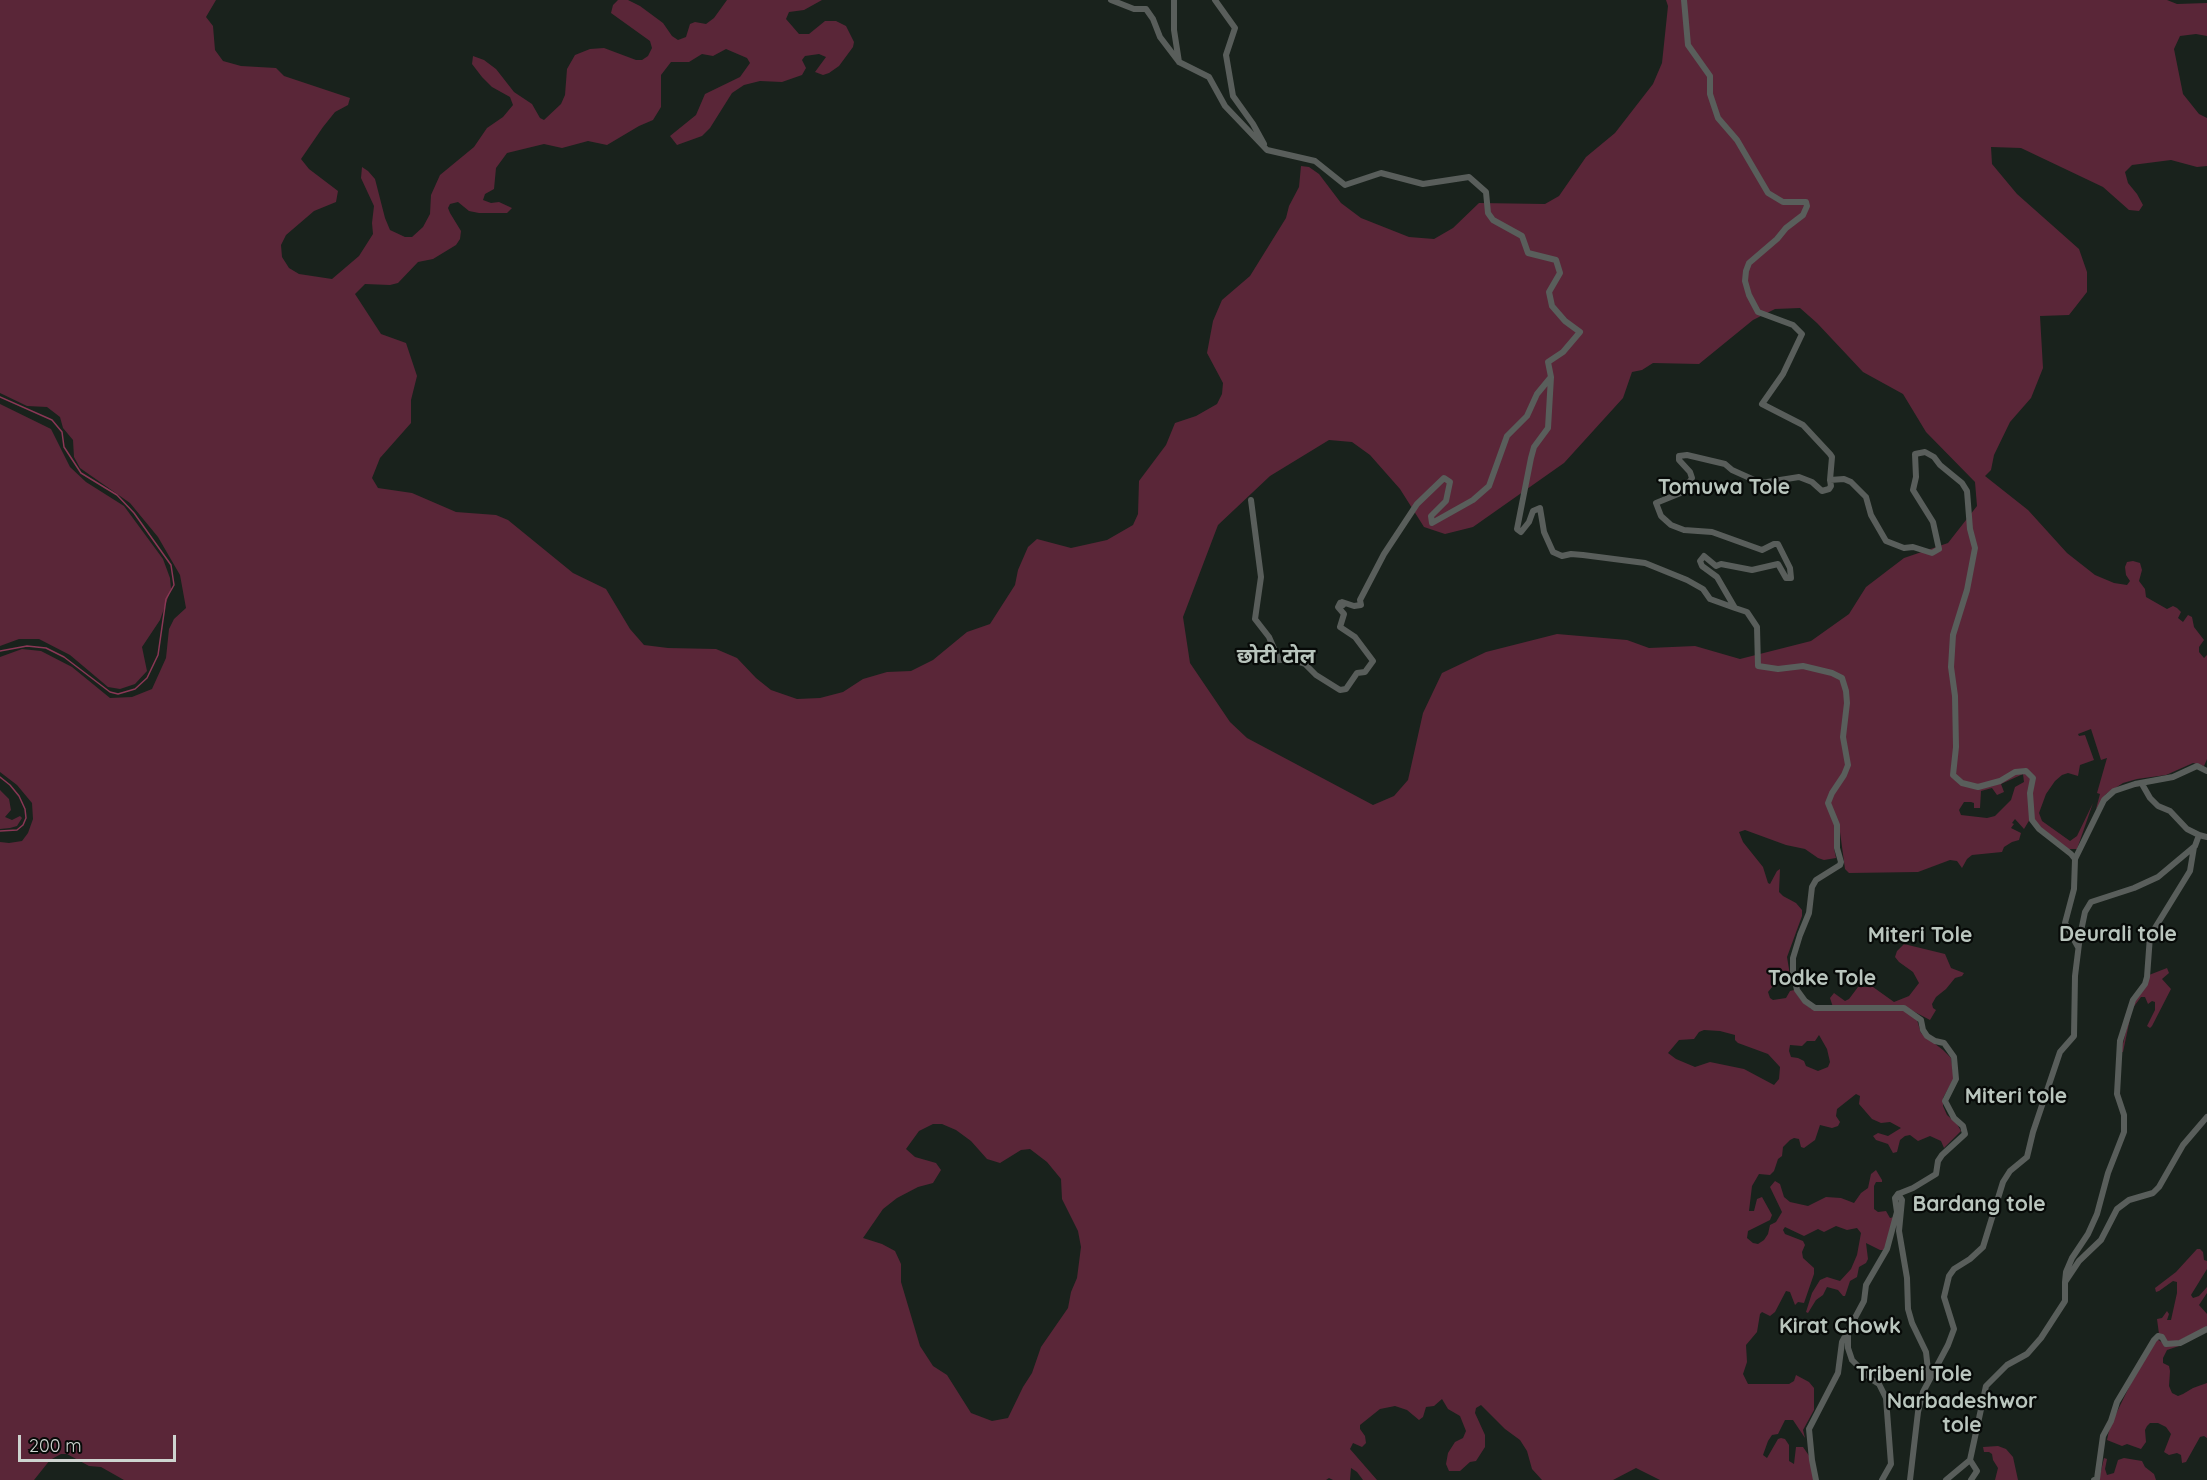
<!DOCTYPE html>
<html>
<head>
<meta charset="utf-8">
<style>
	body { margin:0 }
	#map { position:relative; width:2207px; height:1480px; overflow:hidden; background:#19221c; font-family:Quicksand,sans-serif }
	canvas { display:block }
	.scale { position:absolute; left:18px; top:1435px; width:158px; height:27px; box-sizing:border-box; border:3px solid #ced4d0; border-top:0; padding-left:8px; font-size:18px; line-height:21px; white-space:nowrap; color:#ced4d0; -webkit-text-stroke:4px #070a08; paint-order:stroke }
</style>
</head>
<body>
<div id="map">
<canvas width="2207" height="1480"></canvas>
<div class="scale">200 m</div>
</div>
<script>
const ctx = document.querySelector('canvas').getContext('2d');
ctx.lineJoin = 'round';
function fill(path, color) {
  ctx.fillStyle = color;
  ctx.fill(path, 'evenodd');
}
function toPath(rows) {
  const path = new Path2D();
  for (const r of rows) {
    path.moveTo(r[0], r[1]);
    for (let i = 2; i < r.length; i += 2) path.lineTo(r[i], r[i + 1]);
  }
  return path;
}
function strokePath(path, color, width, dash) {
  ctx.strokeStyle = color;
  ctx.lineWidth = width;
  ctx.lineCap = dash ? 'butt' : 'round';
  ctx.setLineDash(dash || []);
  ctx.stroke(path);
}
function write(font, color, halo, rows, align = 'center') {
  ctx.font = font + ' Quicksand,"Noto Sans Devanagari",sans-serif';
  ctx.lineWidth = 4.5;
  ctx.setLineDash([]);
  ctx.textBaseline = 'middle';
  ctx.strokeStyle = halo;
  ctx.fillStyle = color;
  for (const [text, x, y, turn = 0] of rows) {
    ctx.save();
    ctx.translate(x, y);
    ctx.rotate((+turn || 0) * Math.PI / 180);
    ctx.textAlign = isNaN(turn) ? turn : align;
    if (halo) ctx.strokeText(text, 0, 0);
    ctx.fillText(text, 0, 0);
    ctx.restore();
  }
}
fill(toPath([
	[0,0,216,0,206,17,213,26,215,50,223,61,241,66,276,68,284,76,350,98,348,105,335,112,323,127,301,159,309,169,338,191,336,202,314,211,286,235,281,245,282,257,289,268,299,274,332,279,359,256,373,234,372,223,374,206,361,178,362,167,368,171,375,179,385,218,390,230,405,237,412,237,423,227,430,214,431,195,440,175,474,147,487,128,503,117,513,105,510,97,492,87,482,77,472,64,473,56,484,60,496,69,514,92,532,104,540,118,544,120,561,104,565,95,567,69,575,55,590,49,604,48,636,60,642,60,648,56,652,48,650,41,611,13,613,5,618,0,628,0,640,6,663,23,672,36,678,40,686,37,690,24,695,22,706,24,714,18,727,0,822,0,804,10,789,12,786,19,799,34,809,34,825,21,836,21,846,26,854,42,853,47,839,66,829,73,823,75,815,72,826,57,819,54,805,56,802,60,806,68,802,75,782,82,760,81,744,85,732,93,710,128,702,136,677,145,670,136,696,115,705,94,740,77,750,63,747,58,726,49,713,56,702,54,689,62,671,62,661,75,661,107,653,120,639,126,607,145,588,141,562,148,544,144,507,153,496,168,494,189,485,194,483,200,491,203,499,202,512,208,507,213,479,213,469,211,458,202,450,204,448,208,450,213,461,231,460,239,456,245,433,259,418,262,398,283,390,285,365,284,355,294,381,334,406,343,417,376,411,400,411,423,380,458,372,478,378,488,412,493,456,512,496,515,508,520,573,573,606,589,630,629,644,645,668,648,716,649,737,658,756,678,771,690,797,699,820,698,843,692,863,679,887,672,911,671,933,660,967,632,990,624,1015,585,1018,570,1028,547,1037,539,1071,548,1107,540,1133,525,1138,514,1139,481,1166,445,1175,423,1196,416,1217,404,1222,394,1223,383,1207,353,1213,321,1222,300,1250,276,1286,218,1289,206,1299,187,1301,166,1309,167,1319,174,1341,203,1361,218,1409,237,1434,239,1453,228,1479,203,1545,204,1559,196,1586,157,1615,133,1653,84,1662,63,1668,6,1666,0,2167,0,2177,4,2207,3,2207,36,2196,34,2180,36,2174,49,2183,94,2199,114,2207,118,2207,166,2197,167,2171,160,2132,165,2125,172,2128,183,2137,194,2143,205,2139,211,2129,210,2103,187,2021,148,1991,147,1992,164,2017,194,2079,249,2087,272,2087,292,2069,315,2040,316,2043,368,2031,398,2010,422,1994,455,1991,470,1985,476,2028,510,2067,553,2095,575,2114,583,2127,585,2130,581,2126,575,2125,567,2127,562,2133,561,2140,563,2142,570,2139,581,2145,589,2146,597,2167,609,2173,606,2177,608,2181,612,2178,618,2183,622,2188,615,2192,617,2194,627,2204,640,2199,647,2199,652,2204,658,2207,655,2207,759,2204,766,2193,763,2166,775,2137,779,2123,783,2106,794,2096,809,2100,794,2097,793,2107,758,2101,760,2091,729,2078,734,2079,736,2085,735,2094,760,2080,765,2078,776,2068,773,2062,775,2055,781,2046,794,2039,813,2042,821,2070,841,2077,836,2093,803,2077,849,2067,849,2030,819,2024,829,2015,819,2012,823,2014,824,2011,828,2021,833,2019,840,2012,842,2004,847,2002,852,1972,855,1967,859,1962,868,1957,861,1950,860,1918,872,1849,873,1845,869,1840,832,1834,848,1836,858,1824,860,1818,858,1805,849,1786,845,1745,830,1739,832,1743,842,1763,867,1768,883,1770,884,1777,871,1780,869,1779,892,1783,896,1796,903,1802,910,1802,916,1787,957,1790,975,1773,986,1768,992,1770,998,1773,1000,1786,998,1790,991,1794,990,1801,1000,1811,1009,1905,1011,1917,1020,1921,1033,1943,1050,1951,1058,1954,1078,1943,1098,1943,1106,1947,1115,1957,1124,1961,1131,1944,1148,1941,1141,1930,1136,1918,1141,1910,1135,1905,1136,1900,1140,1897,1152,1893,1153,1888,1144,1876,1140,1873,1136,1878,1133,1888,1136,1901,1128,1890,1122,1881,1123,1872,1119,1859,1104,1860,1096,1856,1094,1837,1109,1836,1116,1840,1122,1838,1126,1832,1128,1820,1125,1815,1140,1804,1148,1801,1147,1799,1139,1794,1138,1790,1140,1783,1147,1782,1156,1778,1159,1774,1171,1770,1175,1759,1174,1752,1186,1749,1211,1754,1211,1757,1199,1762,1197,1772,1215,1770,1220,1748,1231,1747,1238,1753,1243,1758,1244,1764,1240,1768,1234,1770,1225,1776,1222,1782,1212,1770,1187,1775,1181,1780,1184,1784,1197,1790,1202,1808,1206,1826,1197,1841,1198,1854,1203,1861,1193,1868,1188,1871,1174,1876,1170,1882,1180,1882,1182,1876,1182,1874,1186,1874,1209,1878,1212,1886,1211,1890,1218,1894,1217,1885,1250,1880,1250,1866,1243,1868,1259,1866,1263,1859,1267,1857,1277,1850,1281,1845,1296,1843,1296,1838,1290,1827,1287,1823,1295,1816,1300,1808,1313,1806,1312,1812,1293,1820,1280,1827,1277,1840,1281,1851,1269,1857,1255,1861,1233,1857,1228,1847,1230,1836,1226,1824,1232,1818,1229,1804,1236,1785,1227,1783,1230,1785,1234,1803,1241,1805,1245,1802,1252,1803,1258,1814,1268,1814,1274,1804,1303,1798,1302,1795,1305,1790,1292,1786,1291,1775,1312,1770,1316,1762,1312,1760,1314,1757,1332,1746,1345,1747,1362,1743,1374,1748,1384,1789,1384,1794,1381,1796,1375,1809,1382,1814,1388,1814,1410,1803,1430,1805,1438,1793,1420,1785,1420,1778,1434,1772,1435,1768,1441,1763,1455,1767,1458,1778,1439,1781,1438,1785,1439,1789,1445,1789,1461,1794,1464,1796,1447,1803,1447,1812,1460,1817,1480,1660,1480,1636,1468,1613,1480,1542,1480,1532,1469,1527,1451,1520,1440,1505,1429,1481,1405,1476,1408,1475,1413,1485,1435,1485,1447,1476,1461,1470,1462,1460,1471,1449,1471,1446,1464,1448,1453,1455,1442,1463,1438,1466,1431,1460,1416,1448,1409,1442,1399,1434,1406,1426,1407,1423,1417,1419,1420,1407,1410,1395,1406,1380,1409,1360,1425,1360,1429,1365,1436,1366,1443,1362,1447,1353,1443,1350,1449,1377,1480,1363,1480,1357,1472,1351,1468,1350,1480,1333,1480,1329,1478,1326,1480,124,1480,101,1467,89,1466,67,1454,61,1454,50,1460,34,1480,0,1480,0,842,9,843,22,841,28,833,33,819,32,803,17,785,0,772,0,657,22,649,41,651,72,667,110,698,132,697,152,689,166,658,169,629,174,619,186,608,180,575,158,537,130,503,80,468,74,457,73,440,63,428,60,417,47,407,27,406,0,393],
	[1800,308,1817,323,1863,372,1903,394,1926,432,1975,482,1977,506,1948,543,1904,558,1866,587,1849,614,1811,641,1740,659,1695,646,1649,648,1627,640,1557,634,1486,652,1442,673,1423,713,1408,780,1394,796,1373,805,1247,738,1230,722,1190,663,1183,617,1218,525,1270,476,1329,440,1352,442,1370,455,1400,489,1424,527,1445,534,1473,527,1564,463,1623,398,1632,372,1642,370,1653,363,1699,364,1753,320,1775,309],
	[2023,774,2024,782,2015,787,2011,800,1995,816,1987,818,1961,815,1959,810,1964,802,1971,802,1974,803,1974,808,1980,808,1981,791,1992,788,1997,795,2004,792,2001,784],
	[1704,1030,1720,1031,1735,1035,1735,1040,1738,1043,1768,1054,1780,1067,1779,1079,1774,1085,1744,1069,1710,1062,1695,1067,1676,1059,1668,1053,1679,1040,1694,1039,1699,1032],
	[1819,1035,1827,1049,1830,1062,1828,1067,1818,1071,1806,1066,1804,1061,1798,1058,1791,1057,1789,1051,1790,1045,1802,1046,1807,1041,1815,1041],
	[933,1124,942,1124,956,1130,971,1141,987,1159,1000,1163,1021,1150,1030,1149,1047,1162,1061,1179,1062,1199,1078,1231,1081,1247,1077,1278,1071,1292,1068,1308,1041,1347,1032,1373,1023,1387,1008,1418,992,1421,971,1413,947,1375,933,1366,920,1346,901,1282,901,1264,895,1251,882,1244,863,1238,883,1209,897,1198,918,1187,933,1183,941,1170,936,1163,915,1157,906,1149,919,1131],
	[0,404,51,429,70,467,86,482,124,506,163,559,170,578,171,589,160,620,142,647,147,671,135,684,120,689,108,687,70,655,39,639,19,639,0,646],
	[0,790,9,799,11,810,5,817,12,820,20,816,22,818,17,826,10,828,0,829],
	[1904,944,1945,954,1951,968,1964,973,1962,976,1955,978,1946,989,1936,997,1932,1004,1933,1008,1936,1010,1930,1020,1911,1010,1833,1007,1830,998,1834,993,1845,1001,1849,999,1858,987,1873,987,1894,1002,1909,996,1919,983,1913,972,1899,962,1895,957,1897,951],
	[2167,968,2169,973,2162,979,2171,989,2152,1026,2150,1028,2147,1026,2155,1010,2155,1002,2152,1001,2148,1004,2145,997,2141,997,2132,1009,2123,1052,2121,1052,2132,1006,2149,975],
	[2197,1249,2200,1249,2203,1252,2204,1260,2207,1261,2207,1269,2191,1295,2193,1298,2199,1296,2207,1287,2207,1293,2199,1305,2207,1314,2207,1327,2176,1342,2169,1342,2159,1334,2157,1319,2162,1318,2167,1311,2169,1314,2167,1320,2171,1320,2177,1293,2177,1282,2173,1281,2159,1291,2156,1292,2155,1288,2176,1272],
	[2157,1339,2163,1343,2179,1346,2167,1350,2163,1358,2163,1363,2169,1366,2170,1371,2169,1386,2172,1393,2178,1396,2183,1394,2193,1388,2207,1383,2207,1438,2204,1436,2200,1437,2186,1462,2182,1463,2181,1455,2177,1453,2169,1455,2164,1452,2171,1434,2166,1427,2158,1423,2150,1423,2147,1426,2145,1430,2146,1442,2141,1449,2127,1444,2122,1446,2107,1440,2110,1426,2136,1373],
	[1998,1446,2006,1449,2013,1457,2018,1480,1995,1480,1998,1468,1993,1460,1992,1454,1989,1452,1984,1452,1983,1447],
	[2104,1458,2107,1459,2105,1469,2107,1475,2114,1473,2118,1460,2124,1458,2142,1461,2145,1467,2154,1474,2156,1480,2099,1480]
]), '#5a2638');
strokePath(toPath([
	[0,397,52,420,62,432,64,447,81,473,117,495,134,513,171,565,174,585,166,599,158,655,147,678,135,689,118,694,110,692,64,657,46,648,27,646,0,651],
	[0,777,10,785,19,796,25,809,26,818,23,825,17,830,0,831]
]), '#8a3755', 1.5);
strokePath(toPath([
	[1111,0,1134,9,1146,9,1153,19,1160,37,1179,62,1209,77,1225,106,1267,150,1315,161,1345,185,1381,173,1423,184,1469,177,1486,192,1488,213,1493,220,1522,236,1528,253,1556,260,1560,273,1549,292,1552,306,1565,321,1580,332,1563,352,1548,362,1551,377],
	[1174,0,1174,30,1179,62],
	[1215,0,1235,28,1226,55,1233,96,1253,124,1264,144],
	[1684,0,1688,45,1710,76,1710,94,1718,118,1737,140,1768,193,1783,202,1806,202,1807,206,1803,215,1786,228,1777,239,1749,263,1746,271,1745,281,1749,295,1758,312,1793,325,1802,334,1783,374,1762,404,1803,425,1830,454,1832,457,1830,480],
	[1251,500,1261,577,1255,619,1269,637,1279,660,1291,659,1305,664,1316,675,1340,690,1346,689,1357,673,1365,672,1373,661,1355,637,1340,627,1344,614,1338,607,1340,603,1343,605,1342,602,1354,606,1361,605,1360,600,1384,554,1417,504,1444,478,1450,482,1446,501,1431,516,1432,523,1473,500,1489,486,1507,436,1527,416,1537,394,1551,377,1548,428,1534,447,1531,458,1517,529,1521,532,1529,522,1533,511,1540,508,1544,532,1553,552,1562,556,1571,554,1583,555,1645,563,1687,580,1703,589,1710,599,1735,608,1717,577,1702,566,1700,561,1704,556,1716,566,1721,564,1752,570,1778,564,1786,578,1791,578,1790,568,1778,544,1774,544,1762,550,1712,532,1684,530,1671,525,1661,516,1656,503,1683,492,1692,478,1690,472,1679,460,1679,456,1687,455,1725,464,1732,470,1761,483,1799,477,1812,482,1822,491,1829,489,1831,486,1830,480,1844,479,1851,482,1866,497,1871,515,1886,541,1904,548,1913,547,1932,553,1939,549,1933,522,1913,490,1916,477,1915,454,1925,452,1934,457,1940,465,1962,483,1967,491,1970,529,1975,548,1967,590,1953,635,1951,667,1955,696,1956,747,1953,775,1962,783,1978,787,2000,781,2015,772,2026,771,2033,778,2030,793,2032,820,2039,829,2071,854,2075,859],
	[1735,608,1747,612,1757,627,1758,666,1778,669,1803,666,1832,673,1842,678,1846,691,1847,703,1843,737,1848,765,1844,775,1832,793,1828,803,1837,825,1837,848,1841,862,1840,865,1816,880,1812,887,1809,913,1800,935,1793,958,1793,972,1797,990,1805,1001,1815,1008,1904,1008,1921,1020,1923,1030,1927,1036,1935,1041,1944,1043,1954,1057,1956,1079,1945,1101,1954,1118,1963,1126,1965,1134,1942,1155,1938,1161,1936,1174,1913,1188,1898,1194],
	[2142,784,2150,798,2158,806,2170,811,2187,829,2199,835],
	[2078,947,2065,923,2074,889,2075,859,2104,800,2114,791,2135,784,2173,777,2197,766,2207,771],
	[1898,1194,1902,1200,1899,1231,1907,1278,1908,1309,1912,1323,1926,1352,1929,1379],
	[2065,1282,2066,1272,2072,1258,2088,1234,2097,1214,2108,1173,2124,1132,2124,1115,2117,1094,2120,1041,2133,1000,2145,984,2147,977,2150,936,2190,871,2194,847],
	[1848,1331,1848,1348,1852,1360,1871,1379,1879,1384,1886,1398,1891,1464,1882,1480],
	[1816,1480,1812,1460,1809,1429,1838,1373,1842,1342,1864,1301,1866,1285,1887,1249,1897,1212,1895,1198,1898,1194],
	[1910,1480,1918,1412,1923,1392,1948,1345,1954,1329,1944,1297,1949,1276,1954,1269,1970,1259,1983,1247,2003,1182,2010,1171,2027,1157,2033,1132,2060,1052,2074,1036,2075,976,2080,936,2085,912,2091,902,2134,888,2158,877,2195,846,2199,835,2207,837],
	[1946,1480,1970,1460],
	[1971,1480,1977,1471,1970,1460,1986,1386,2007,1365,2027,1354,2041,1338,2065,1301,2065,1282,2079,1261,2101,1240,2117,1209,2129,1200,2153,1193,2159,1187,2183,1145,2207,1117],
	[2094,1480,2097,1479,2103,1436,2111,1421,2117,1402,2154,1340,2158,1336,2162,1337,2166,1344,2180,1343,2207,1329]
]), '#595e5b', 6);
write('bold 21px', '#b9c5bd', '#070a08', [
	["Tomuwa Tole",1724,488],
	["छोटी टोल",1276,657],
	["Deurali tole",2118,935],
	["Miteri Tole",1920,936],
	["Todke Tole",1822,979],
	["Miteri tole",2016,1097],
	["Bardang tole",1979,1205],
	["Kirat Chowk",1840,1327],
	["Tribeni Tole",1914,1375],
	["Narbadeshwor",1962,1402],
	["tole",1962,1426]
]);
</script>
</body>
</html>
